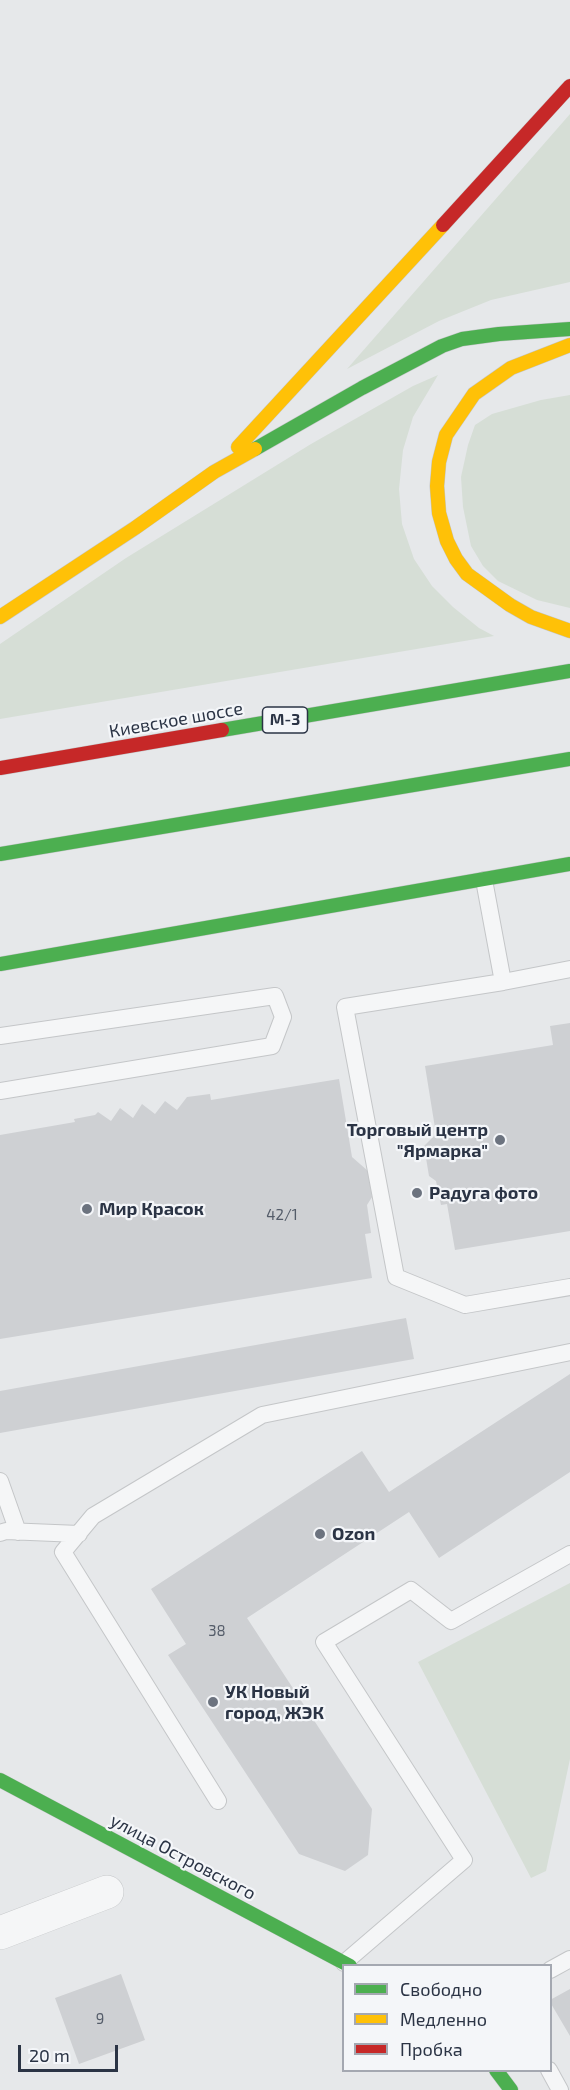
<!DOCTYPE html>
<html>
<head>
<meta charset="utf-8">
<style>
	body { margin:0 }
	#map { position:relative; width:570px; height:2090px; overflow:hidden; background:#e6e8ea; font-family:"Exo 2",sans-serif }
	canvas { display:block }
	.legend { position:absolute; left:342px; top:1964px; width:210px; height:108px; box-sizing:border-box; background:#f4f6f9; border:2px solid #a4a8b1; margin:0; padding:8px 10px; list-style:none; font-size:18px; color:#2b3445 }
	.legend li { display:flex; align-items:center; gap:12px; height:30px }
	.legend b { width:30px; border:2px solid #a4a8b1 }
	.scale { position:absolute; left:18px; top:2045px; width:100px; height:27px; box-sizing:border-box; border:3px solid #2b3445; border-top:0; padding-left:8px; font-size:18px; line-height:21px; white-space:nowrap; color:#2b3445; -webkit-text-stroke:4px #f4f6f9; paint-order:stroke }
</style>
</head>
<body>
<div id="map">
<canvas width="570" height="2090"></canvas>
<ul class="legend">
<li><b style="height:8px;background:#4caf50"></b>Свободно</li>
<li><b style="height:8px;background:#ffc107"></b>Медленно</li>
<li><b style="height:8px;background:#c62828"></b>Пробка</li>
</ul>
<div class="scale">20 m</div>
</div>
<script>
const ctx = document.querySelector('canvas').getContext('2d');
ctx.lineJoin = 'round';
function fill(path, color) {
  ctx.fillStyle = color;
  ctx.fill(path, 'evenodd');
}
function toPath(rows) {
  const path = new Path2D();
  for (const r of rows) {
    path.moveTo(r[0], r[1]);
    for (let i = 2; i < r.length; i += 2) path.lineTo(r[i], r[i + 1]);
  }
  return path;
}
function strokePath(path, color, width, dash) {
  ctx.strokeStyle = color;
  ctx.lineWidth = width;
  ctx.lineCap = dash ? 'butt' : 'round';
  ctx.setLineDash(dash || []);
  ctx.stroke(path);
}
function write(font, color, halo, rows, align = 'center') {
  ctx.font = font + ' "Exo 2",sans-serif';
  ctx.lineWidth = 4.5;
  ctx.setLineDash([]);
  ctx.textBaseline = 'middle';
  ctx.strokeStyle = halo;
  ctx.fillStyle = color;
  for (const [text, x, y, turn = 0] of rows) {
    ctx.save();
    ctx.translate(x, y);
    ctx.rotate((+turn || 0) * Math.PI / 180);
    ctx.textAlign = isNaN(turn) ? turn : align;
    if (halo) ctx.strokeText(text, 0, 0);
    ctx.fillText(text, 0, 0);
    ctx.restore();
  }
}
fill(toPath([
	[570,114,570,282,491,300,439,321,347,369],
	[438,375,413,417,403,450,399,489,402,524,414,559,432,586,453,607,479,628,494,636,0,719,0,644,126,558,311,444,413,386],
	[570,395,570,608,537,600,498,581,483,566,471,546,463,507,461,477,468,445,475,425,492,414,541,400],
	[570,1583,570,1759,546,1871,531,1878,418,1662]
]), '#d6ded6');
fill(toPath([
	[570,1023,570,1231,455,1250,447,1204,441,1205,436,1181,429,1176,424,1146,436,1134,425,1066,553,1045,550,1026],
	[339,1079,352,1157,368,1171,372,1197,367,1205,371,1233,365,1234,372,1278,0,1339,0,1135,75,1122,74,1119,95,1115,98,1112,111,1121,120,1108,133,1118,142,1104,155,1114,165,1101,177,1110,187,1097,210,1094,211,1100],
	[406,1318,414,1359,0,1433,0,1391],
	[570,1374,570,1472,439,1558,409,1512,247,1618,372,1809,368,1855,345,1871,299,1854,168,1655,186,1644,151,1589,362,1451,389,1492],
	[121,1974,145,2040,79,2064,55,1998],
	[570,1989,570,2036,550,2002,550,2000]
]), '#ced0d3');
const lane = toPath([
	[484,880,503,982,570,969],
	[503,982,345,1007,396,1277,465,1305,570,1287],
	[0,1036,275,996,283,1017,272,1046,0,1091],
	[0,1481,18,1532],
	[0,1533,6,1531,79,1534],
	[218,1801,63,1552,93,1516,262,1415,570,1352],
	[344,1963,464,1860,324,1642,411,1590,451,1621,570,1554],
	[550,1970,570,1959],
	[549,2070,560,2090]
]);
const street = toPath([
	[0,1933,107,1892]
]);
const fast = toPath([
	[255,449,362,388,442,346,462,339,499,334,570,329],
	[222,730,570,671],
	[0,854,570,759],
	[0,964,570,864],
	[0,1780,350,1966],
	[496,2070,511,2090]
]);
const slow = toPath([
	[570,345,511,368,474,394,446,435,439,462,437,486,439,513,447,541,456,559,467,574,510,605,531,617,570,631],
	[238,447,443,225],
	[0,617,135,528,214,472,255,449]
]);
const jam = toPath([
	[443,225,570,86],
	[0,768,222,730]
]);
strokePath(lane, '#c4c6c8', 18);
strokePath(street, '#c4c6c8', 34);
strokePath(fast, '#c4c6c8', 15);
strokePath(slow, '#c4c6c8', 15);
strokePath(jam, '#c4c6c8', 15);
strokePath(lane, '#f5f6f7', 16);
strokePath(street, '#f5f6f7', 33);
strokePath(fast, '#4caf50', 14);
strokePath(slow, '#ffc107', 14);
strokePath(jam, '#c62828', 14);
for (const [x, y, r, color] of [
	[500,1140,6,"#6c737f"],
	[417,1193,6,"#6c737f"],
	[87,1209,6,"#6c737f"],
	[320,1534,6,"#6c737f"],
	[213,1702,6,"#6c737f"]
]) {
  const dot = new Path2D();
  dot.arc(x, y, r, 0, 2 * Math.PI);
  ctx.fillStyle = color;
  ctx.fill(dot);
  strokePath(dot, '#f4f6f9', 2);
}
write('15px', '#545c69', null, [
	["42/1",282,1215],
	["38",217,1631],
	["9",100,2019]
]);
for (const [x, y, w] of [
	[285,720,45]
]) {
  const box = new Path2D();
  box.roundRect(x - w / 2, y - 13, w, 26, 4.5);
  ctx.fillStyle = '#f4f6f9';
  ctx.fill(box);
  strokePath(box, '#2b3445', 1.5);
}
write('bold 16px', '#2b3445', null, [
	["М-3",285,720]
]);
write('18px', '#2b3445', '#f4f6f9', [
	["Киевское шоссе",176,720,-10],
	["улица Островского",183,1857,28]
]);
write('bold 18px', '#2b3445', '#f4f6f9', [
	["Торговый центр",488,1130,"right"],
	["\"Ярмарка\"",488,1151,"right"],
	["Радуга фото",429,1193],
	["Мир Красок",99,1209],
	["Ozon",332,1534],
	["УК Новый",225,1692],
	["город, ЖЭК",225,1713]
], 'left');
</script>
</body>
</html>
